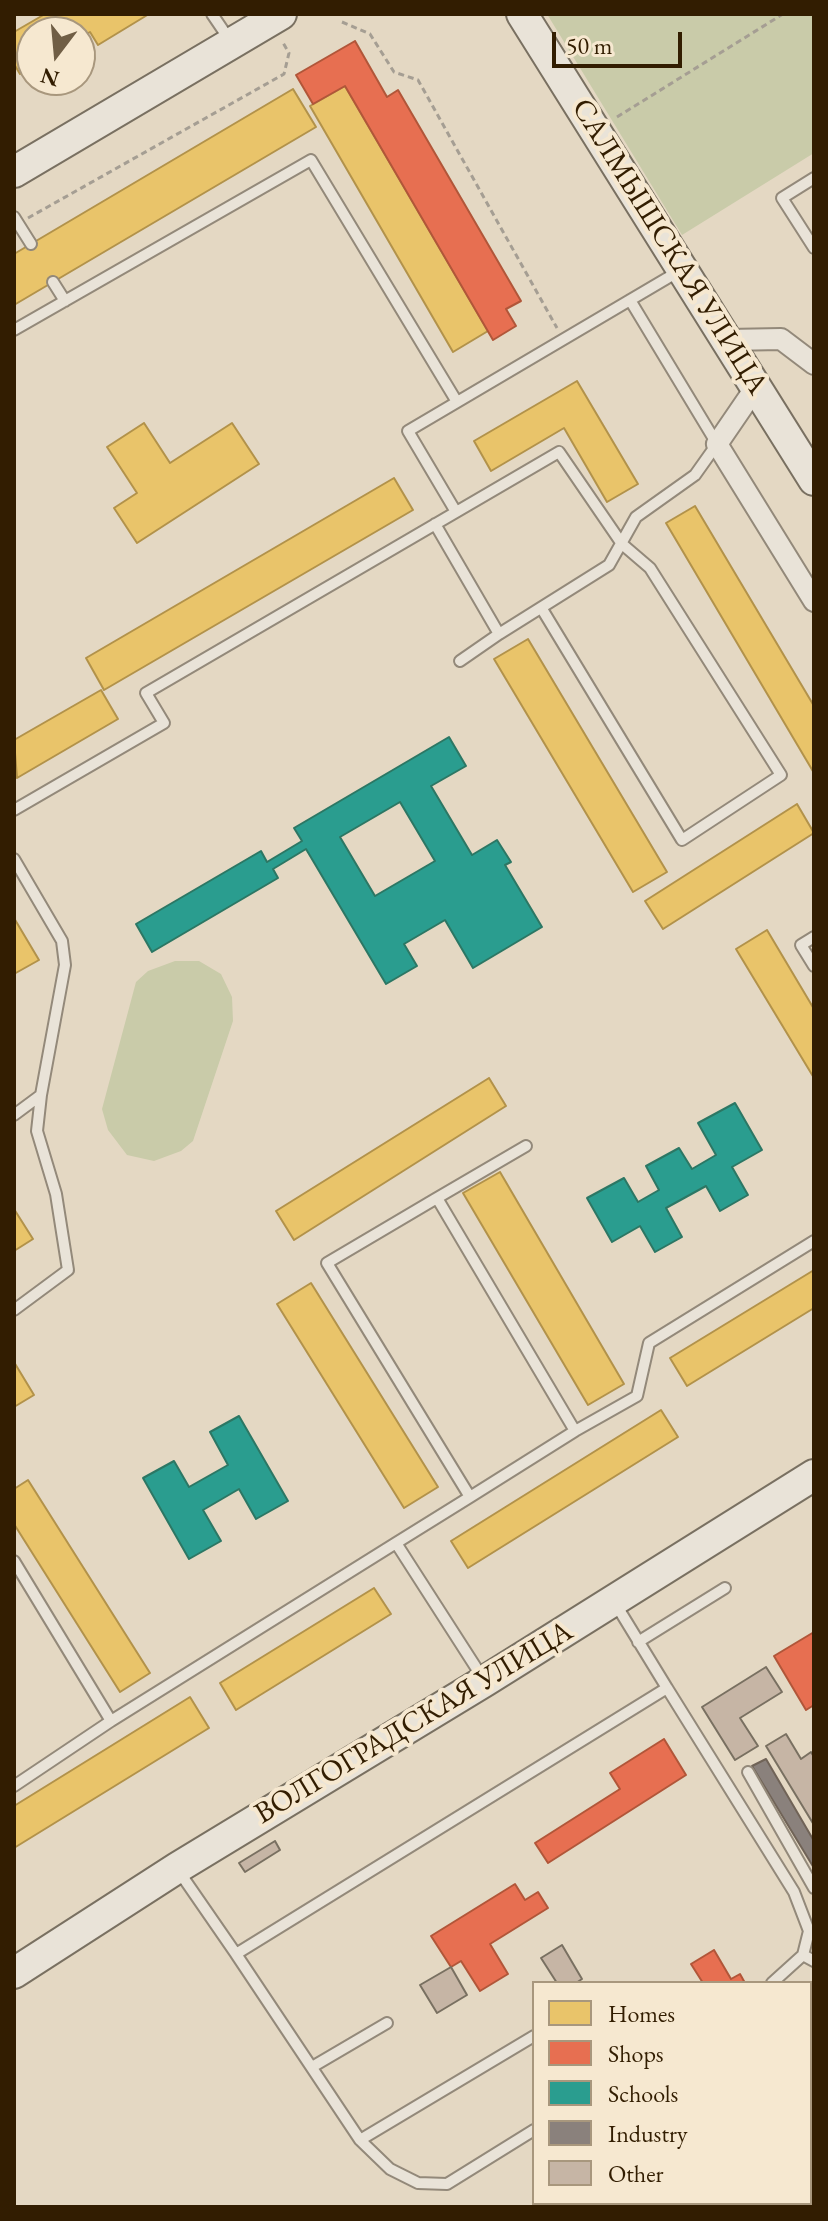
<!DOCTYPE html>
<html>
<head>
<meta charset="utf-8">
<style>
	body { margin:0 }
	#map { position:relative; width:828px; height:2221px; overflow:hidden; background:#e4d8c3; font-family:"EB Garamond",serif }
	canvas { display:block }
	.frame { position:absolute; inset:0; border:16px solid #321d01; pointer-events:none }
	.legend { position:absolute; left:532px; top:1981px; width:280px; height:224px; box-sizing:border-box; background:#f6e8d0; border:2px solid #a8977d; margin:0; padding:10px 14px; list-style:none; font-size:24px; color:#321d01 }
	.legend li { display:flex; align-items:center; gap:16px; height:40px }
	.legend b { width:40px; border:2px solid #a8977d }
	.north { position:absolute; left:16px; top:16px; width:80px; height:80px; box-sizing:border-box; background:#f6e8d0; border:2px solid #a8977d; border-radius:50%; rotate:196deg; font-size:22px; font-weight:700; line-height:32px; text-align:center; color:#321d01 }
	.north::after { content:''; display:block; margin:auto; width:28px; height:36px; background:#705e45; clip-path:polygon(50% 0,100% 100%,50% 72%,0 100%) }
	.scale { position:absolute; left:552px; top:32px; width:130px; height:36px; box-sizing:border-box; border:4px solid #321d01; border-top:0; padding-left:10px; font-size:24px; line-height:28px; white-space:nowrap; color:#321d01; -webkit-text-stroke:6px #f6e8d0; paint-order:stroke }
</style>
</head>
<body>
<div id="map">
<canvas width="828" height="2221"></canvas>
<div class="frame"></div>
<ul class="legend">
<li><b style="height:22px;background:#e9c46a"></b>Homes</li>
<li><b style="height:22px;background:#e76f51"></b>Shops</li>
<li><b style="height:22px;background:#2a9d8f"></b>Schools</li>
<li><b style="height:22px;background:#8a817c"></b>Industry</li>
<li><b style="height:22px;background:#c6b5a5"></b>Other</li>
</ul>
<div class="north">N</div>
<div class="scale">50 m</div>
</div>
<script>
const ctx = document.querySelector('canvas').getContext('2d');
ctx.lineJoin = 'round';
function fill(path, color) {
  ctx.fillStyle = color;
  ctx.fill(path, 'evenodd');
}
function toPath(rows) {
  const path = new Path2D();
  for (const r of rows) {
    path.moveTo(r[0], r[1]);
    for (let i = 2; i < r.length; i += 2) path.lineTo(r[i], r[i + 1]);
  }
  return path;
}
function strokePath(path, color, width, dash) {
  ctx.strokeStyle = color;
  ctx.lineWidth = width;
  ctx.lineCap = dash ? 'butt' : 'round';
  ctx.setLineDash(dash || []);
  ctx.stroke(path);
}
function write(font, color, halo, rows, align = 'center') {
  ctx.font = font + ' "EB Garamond",serif';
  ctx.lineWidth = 8;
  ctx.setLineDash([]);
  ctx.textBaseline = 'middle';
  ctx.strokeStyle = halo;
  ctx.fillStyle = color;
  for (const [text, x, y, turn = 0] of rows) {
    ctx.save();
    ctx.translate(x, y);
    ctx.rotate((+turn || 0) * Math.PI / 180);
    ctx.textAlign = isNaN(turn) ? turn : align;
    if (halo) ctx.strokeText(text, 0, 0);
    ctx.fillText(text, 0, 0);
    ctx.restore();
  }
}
fill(toPath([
	[547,14,814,14,814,153,682,235],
	[175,961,199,961,221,974,232,997,233,1021,193,1141,181,1151,154,1161,127,1155,108,1130,102,1109,136,982,148,971]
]), '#c9cba9');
const homes = toPath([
	[45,14,149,14,98,45,90,32,80,38,80,32,32,32,32,67,20,74,14,64,14,32,45,14],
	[345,86,488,331,453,352,310,106,345,86],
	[293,89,316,127,14,305,14,254,293,89],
	[577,381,638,484,607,502,564,428,491,471,474,441,577,381],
	[144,423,170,463,232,423,259,464,137,543,114,508,137,493,107,447,144,423],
	[394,478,413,510,104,690,86,658,394,478],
	[695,506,814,706,814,773,666,523,695,506],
	[528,639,667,872,633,892,494,659,528,639],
	[101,690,118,719,17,778,14,740,101,690],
	[797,804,814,833,663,929,645,901,797,804],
	[14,918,39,960,14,974,14,918],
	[767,930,814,1009,814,1078,736,949,767,930],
	[489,1078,506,1106,294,1240,276,1211,489,1078],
	[500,1172,624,1384,588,1405,463,1193,500,1172],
	[14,1209,33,1239,14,1251,14,1209],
	[814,1270,814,1308,687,1386,670,1358,814,1270],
	[311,1283,438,1487,404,1508,277,1304,311,1283],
	[14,1362,34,1395,14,1407,14,1362],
	[661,1410,678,1437,468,1568,451,1541,661,1410],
	[28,1480,150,1673,120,1692,14,1524,14,1489,28,1480],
	[374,1588,391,1614,236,1710,220,1683,374,1588],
	[190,1697,209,1728,14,1848,14,1806,190,1697]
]);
fill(homes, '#e9c46a');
strokePath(homes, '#b2924a', 2);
const shops = toPath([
	[355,41,387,97,398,90,521,301,506,309,516,326,493,340,345,86,313,104,296,75,355,41],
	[814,1632,814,1705,806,1710,774,1656,814,1632],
	[664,1739,686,1775,548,1863,535,1843,620,1789,610,1773,664,1739],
	[515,1884,525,1900,538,1892,548,1908,490,1944,508,1974,480,1991,461,1961,451,1967,431,1936,515,1884],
	[714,1950,731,1979,740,1974,745,1983,703,1983,691,1964,714,1950]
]);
fill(shops, '#e76f51');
strokePath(shops, '#b15639', 2);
const schools = toPath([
	[449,737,466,766,431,786,472,855,497,840,511,862,505,865,542,927,473,968,445,920,404,944,417,966,386,984,306,849,273,869,278,878,152,952,136,924,261,851,267,862,302,841,294,828,449,737],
	[400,802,435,861,375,896,340,837,400,802],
	[735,1103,762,1150,732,1167,748,1195,720,1211,706,1186,666,1208,682,1237,655,1252,640,1226,612,1242,587,1198,624,1178,638,1202,659,1190,646,1166,679,1148,692,1169,716,1155,698,1123,735,1103],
	[239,1416,288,1501,256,1519,239,1489,203,1510,221,1541,189,1559,143,1478,174,1461,189,1487,228,1465,210,1432,239,1416]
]);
fill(schools, '#2a9d8f');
strokePath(schools, '#2c7764', 2);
const industry = toPath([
	[766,1759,814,1841,814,1868,752,1766,766,1759]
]);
fill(industry, '#8a817c');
strokePath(industry, '#706357', 2);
const building = toPath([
	[766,1667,782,1692,740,1718,758,1746,735,1760,702,1707,766,1667],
	[786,1734,801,1759,811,1752,814,1757,814,1825,766,1746,786,1734],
	[275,1841,280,1850,245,1872,239,1863,275,1841],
	[562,1945,582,1979,576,1983,557,1983,541,1958,562,1945],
	[451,1967,467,1995,437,2013,420,1985,451,1967]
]);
fill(building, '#c6b5a5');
strokePath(building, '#797061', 2);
const lane = toPath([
	[212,14,229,39],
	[814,178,782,198,814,248],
	[14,217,31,244],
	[53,282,65,301],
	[14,330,311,160,457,402],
	[456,512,408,431,681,270],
	[435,524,499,634,609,565,636,517,695,475,717,444,630,300],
	[460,661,499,634],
	[14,810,164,723,146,693,559,452,622,544,650,568,781,775,682,840,542,609],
	[14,859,62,941,65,965,41,1095,14,1115],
	[814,937,801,945,814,966],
	[437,1198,526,1146],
	[14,1310,68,1270,56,1194,37,1131,41,1095],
	[575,1431,637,1396,649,1343,814,1241],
	[396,1543,484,1680],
	[14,1561,111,1721],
	[638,1642,725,1588],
	[667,1688,794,1892,809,1931,803,1955,772,1983],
	[748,1772,814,1888],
	[14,1786,111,1721,396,1543,470,1497,575,1431,437,1198,327,1263,470,1497],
	[178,1870,236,1954,667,1688,615,1603],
	[236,1954,360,2140,390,2169,418,2183,447,2184,534,2130],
	[803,1955,814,1961],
	[312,2067,387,2023],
	[360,2140,534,2036]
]);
const street = toPath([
	[728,340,781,339,814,364],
	[756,387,717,444,814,601]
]);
const secondary = toPath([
	[522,14,814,480],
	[14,172,281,14],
	[14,1973,177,1868,485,1681,814,1475]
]);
strokePath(lane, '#93897a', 14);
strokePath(street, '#93897a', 24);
strokePath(secondary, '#797061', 34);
strokePath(toPath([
	[342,22,370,34,394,72,418,80,557,328],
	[617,117,783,14],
	[28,218,284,74,289,53,282,41]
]), '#a59e93', 3, [6, 4]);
strokePath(lane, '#e9e3d8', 10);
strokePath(street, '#e9e3d8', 20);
strokePath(secondary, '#e9e3d8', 30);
write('30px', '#321d01', '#f6e8d0', [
	["САЛМЫШСКАЯ УЛИЦА",669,247,58],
	["ВОЛГОГРАДСКАЯ УЛИЦА",414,1723,-31]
]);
</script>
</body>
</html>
